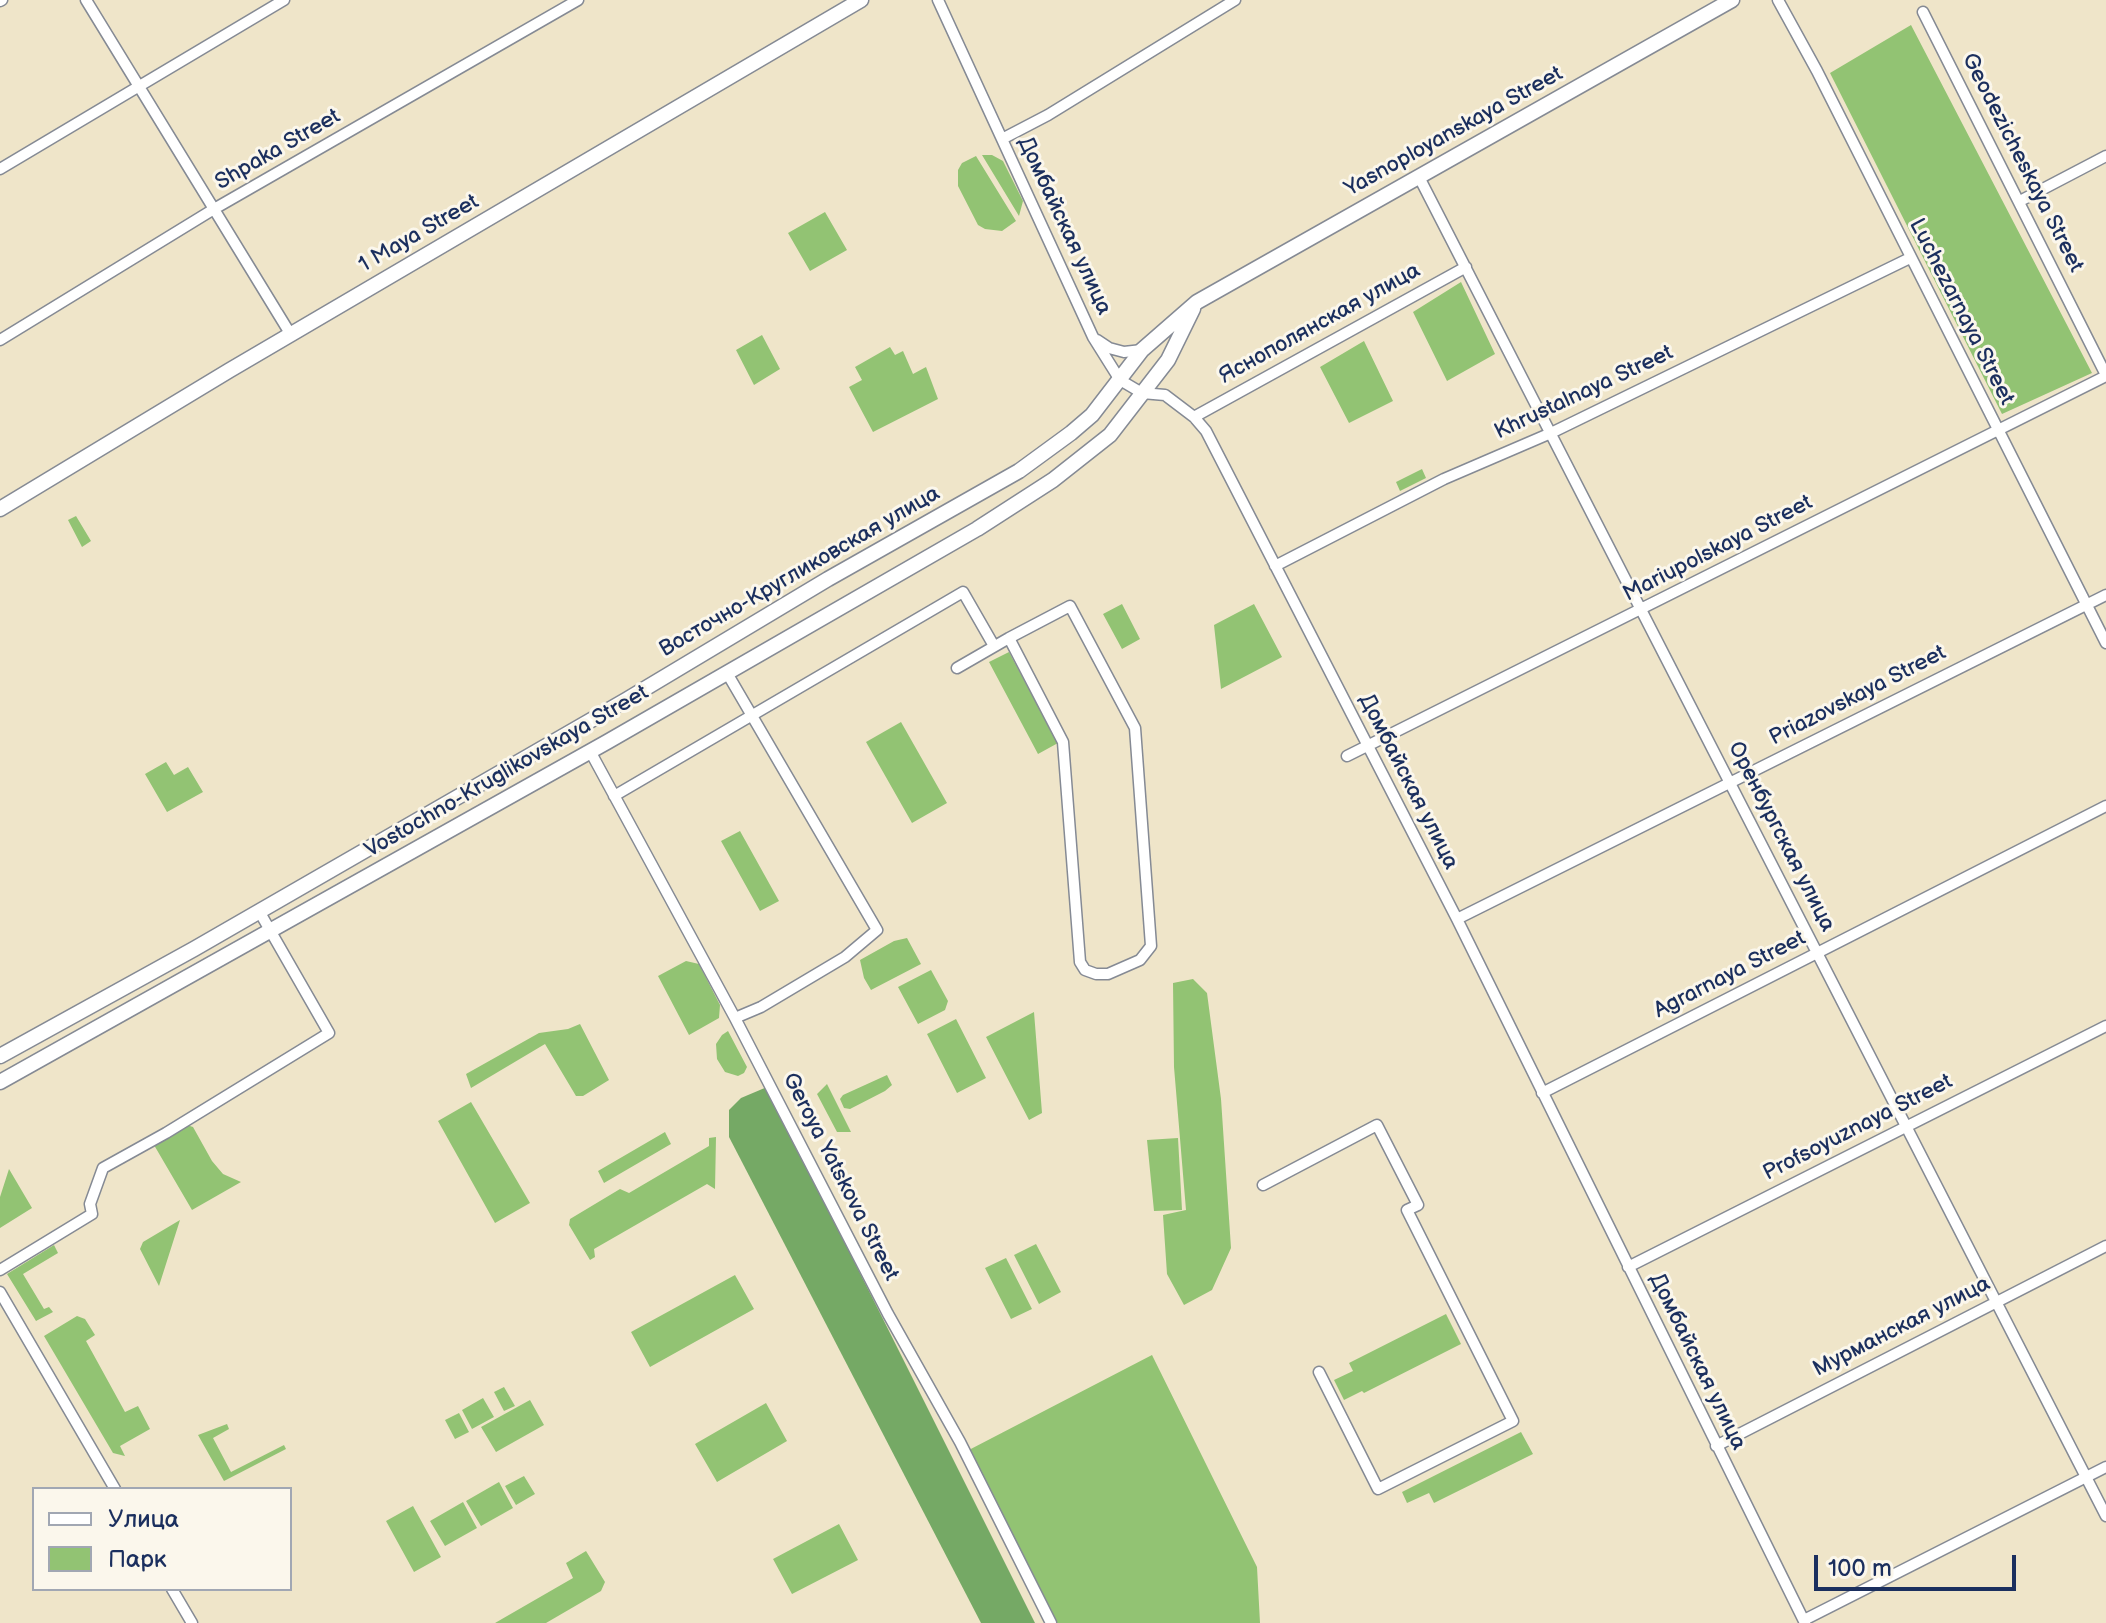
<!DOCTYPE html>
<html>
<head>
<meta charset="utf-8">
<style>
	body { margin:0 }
	#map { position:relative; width:2106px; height:1623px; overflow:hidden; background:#efe5c9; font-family:"Balsamiq Sans",sans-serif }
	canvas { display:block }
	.legend { position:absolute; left:32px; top:1487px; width:260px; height:104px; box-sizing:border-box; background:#fbf7ec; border:2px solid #a1a7b3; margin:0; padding:10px 14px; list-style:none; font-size:24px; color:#1b2f5e }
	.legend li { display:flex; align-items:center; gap:16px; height:40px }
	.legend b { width:40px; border:2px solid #a1a7b3 }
	.scale { position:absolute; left:1814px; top:1555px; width:202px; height:36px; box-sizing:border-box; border:4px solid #1b2f5e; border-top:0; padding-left:10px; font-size:24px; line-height:28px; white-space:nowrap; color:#1b2f5e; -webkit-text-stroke:6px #fbf7ec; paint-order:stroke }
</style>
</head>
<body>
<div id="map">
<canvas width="2106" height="1623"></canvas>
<ul class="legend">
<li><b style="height:10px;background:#fff"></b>Улица</li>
<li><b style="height:22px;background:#92c373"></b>Парк</li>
</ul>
<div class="scale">100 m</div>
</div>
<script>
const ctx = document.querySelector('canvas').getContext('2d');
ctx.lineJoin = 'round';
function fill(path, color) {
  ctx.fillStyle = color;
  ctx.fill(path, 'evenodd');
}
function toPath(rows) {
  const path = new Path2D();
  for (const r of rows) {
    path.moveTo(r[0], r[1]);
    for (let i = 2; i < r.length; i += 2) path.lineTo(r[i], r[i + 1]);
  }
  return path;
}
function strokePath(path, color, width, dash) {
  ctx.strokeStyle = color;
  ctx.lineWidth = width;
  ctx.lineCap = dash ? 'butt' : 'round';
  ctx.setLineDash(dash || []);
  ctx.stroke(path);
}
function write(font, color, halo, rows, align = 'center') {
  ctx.font = font + ' "Balsamiq Sans",sans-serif';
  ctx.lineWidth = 6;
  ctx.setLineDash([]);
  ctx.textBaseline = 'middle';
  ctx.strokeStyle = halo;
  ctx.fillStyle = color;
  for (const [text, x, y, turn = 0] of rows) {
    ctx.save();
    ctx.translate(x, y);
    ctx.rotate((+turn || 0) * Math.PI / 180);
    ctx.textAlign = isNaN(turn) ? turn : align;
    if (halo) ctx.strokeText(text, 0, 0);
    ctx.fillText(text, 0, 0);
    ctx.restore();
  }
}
fill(toPath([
	[1911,25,2092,373,2002,414,1830,73],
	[982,155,992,155,1003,161,1023,201,1019,216],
	[976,156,1016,221,1002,231,985,229,978,225,958,186,958,170,962,163],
	[825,212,847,250,810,271,788,233],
	[1461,282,1495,354,1447,381,1413,312],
	[762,335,780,369,754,385,736,350],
	[1364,341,1393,401,1349,423,1320,367],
	[890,347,895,355,903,351,913,374,926,367,938,399,873,432,849,387,862,380,855,367],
	[1422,469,1426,478,1400,491,1396,482],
	[76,516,91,541,82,547,68,520],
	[1122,604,1140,639,1122,649,1103,614],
	[1254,604,1282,657,1221,689,1214,625],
	[1009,652,1058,743,1038,754,989,662],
	[901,722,947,803,912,823,866,742],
	[166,762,174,775,188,767,203,792,167,812,145,774],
	[740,831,779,901,760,911,721,841],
	[907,938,921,964,871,990,864,978,860,960,894,941],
	[686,961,699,964,720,1005,719,1018,689,1035,658,976],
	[931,970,948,1001,945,1010,918,1024,898,987],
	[1193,979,1207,993,1221,1099,1231,1248,1212,1290,1184,1305,1167,1274,1163,1215,1186,1210,1174,1067,1173,983],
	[1034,1012,1042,1113,1029,1120,986,1037],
	[956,1019,986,1078,957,1093,927,1034],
	[580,1024,609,1080,583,1096,576,1096,545,1044,471,1088,466,1074,539,1033,568,1029],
	[728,1031,747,1067,744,1073,738,1076,725,1072,717,1059,716,1044,722,1035],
	[887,1075,892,1085,885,1091,850,1109,844,1108,840,1099,843,1095],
	[827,1084,851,1132,837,1132,817,1094],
	[471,1102,530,1203,495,1223,438,1121],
	[187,1125,193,1127,212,1161,223,1174,241,1182,192,1210,154,1145],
	[665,1132,671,1144,604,1183,598,1171],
	[716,1137,715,1189,707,1184,594,1249,595,1257,590,1260,569,1225,570,1219,620,1189,629,1193,709,1146,709,1138],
	[1178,1138,1182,1210,1154,1211,1147,1140],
	[9,1169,32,1208,0,1228,0,1197],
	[180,1220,159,1286,140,1249,143,1242],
	[1036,1244,1061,1292,1039,1304,1014,1255],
	[54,1245,58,1253,23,1274,44,1309,49,1307,53,1312,36,1321,7,1274],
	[1006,1258,1032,1309,1011,1319,985,1268],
	[735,1275,754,1309,650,1367,631,1332],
	[1446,1314,1461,1344,1364,1393,1362,1391,1344,1400,1334,1380,1353,1371,1349,1363],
	[77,1316,85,1319,95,1335,86,1341,125,1412,138,1406,150,1429,120,1446,125,1456,113,1453,44,1336],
	[1152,1355,1257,1567,1260,1623,1053,1623,965,1452],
	[504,1387,515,1406,504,1411,494,1392],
	[483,1398,494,1417,472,1429,462,1410],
	[530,1400,544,1425,496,1452,481,1427],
	[766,1403,787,1441,717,1482,695,1444],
	[459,1413,469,1432,455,1439,445,1420],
	[227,1424,229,1429,213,1438,231,1472,284,1445,286,1449,224,1481,198,1435],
	[1521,1432,1533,1454,1434,1503,1429,1493,1407,1503,1402,1492],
	[524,1476,535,1494,516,1505,505,1486],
	[499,1482,513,1508,481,1526,466,1501],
	[463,1502,477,1528,445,1546,430,1521],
	[413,1506,441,1557,414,1572,386,1521],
	[839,1524,858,1560,792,1594,773,1559],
	[586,1551,605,1582,601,1591,546,1623,495,1623,573,1578,566,1563]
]), '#92c373');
fill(toPath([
	[767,1087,1035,1623,981,1623,729,1137,729,1110,741,1098]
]), '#75a965');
const street = toPath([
	[86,0,291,335],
	[938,0,1093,337,1120,380,1142,393,1165,395,1194,417,1206,431,1457,919,1805,1623],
	[1778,0,1817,71,2106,643],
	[0,1,2,0],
	[1923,12,2106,375],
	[1002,139,1048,115,1235,0],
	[0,169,284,0],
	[1419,177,2106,1516],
	[2020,201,2106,156],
	[0,340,214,209,578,0],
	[1097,340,1109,348,1124,352,1142,350],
	[1194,417,1466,267],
	[1275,566,1444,479,1551,433,1910,258],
	[957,668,1009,638,1063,742,1080,962,1085,970,1096,974,1108,974,1140,960,1151,946,1135,728,1070,606,1009,638],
	[727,673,877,930,845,957,761,1007,735,1018],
	[590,751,735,1018,888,1314,960,1442,1051,1623],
	[1347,756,2106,376],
	[614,796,963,592,994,646],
	[1457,919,2106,595],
	[1542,1093,2106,806],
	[1263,1185,1377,1125,1418,1205,1407,1210,1513,1421,1378,1489,1319,1372],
	[1628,1267,2106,1026],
	[0,1270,92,1214,90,1204,103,1168,166,1133,329,1033,259,911],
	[0,1292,115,1489],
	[1716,1446,2106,1246],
	[172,1589,192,1623],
	[1804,1620,2106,1467]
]);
const secondary = toPath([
	[0,509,230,370,861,0],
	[0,1056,194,949,626,700,828,579,1019,471,1071,433,1092,415,1142,350,1197,302,1732,0],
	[0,1082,607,742,977,529,1053,480,1110,435,1168,360,1193,309]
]);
strokePath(street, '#858a94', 13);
strokePath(secondary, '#858a94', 17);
strokePath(street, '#fff', 10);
strokePath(secondary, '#fff', 14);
write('22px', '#1b2f5e', '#fbf7ec', [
	["Yasnoployanskaya Street",1454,132,-29],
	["Shpaka Street",278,150,-30],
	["Geodezicheskaya Street",2022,163,63],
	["Домбайская улица",1064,226,65],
	["1 Maya Street",419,234,-30],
	["Luchezarnaya Street",1961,312,63],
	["Яснополянская улица",1320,324,-29],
	["Khrustalnaya Street",1584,393,-25],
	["Mariupolskaya Street",1718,549,-27],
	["Восточно-Кругликовская улица",800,572,-30],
	["Priazovskaya Street",1858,696,-27],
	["Vostochno-Kruglikovskaya Street",507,772,-30],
	["Домбайская улица",1408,782,63],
	["Оренбургская улица",1781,837,63],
	["Agrarnaya Street",1730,975,-27],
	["Profsoyuznaya Street",1858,1128,-27],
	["Geroya Yatskova Street",840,1177,63],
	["Мурманская улица",1902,1327,-27],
	["Домбайская улица",1697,1362,64]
]);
</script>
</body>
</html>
